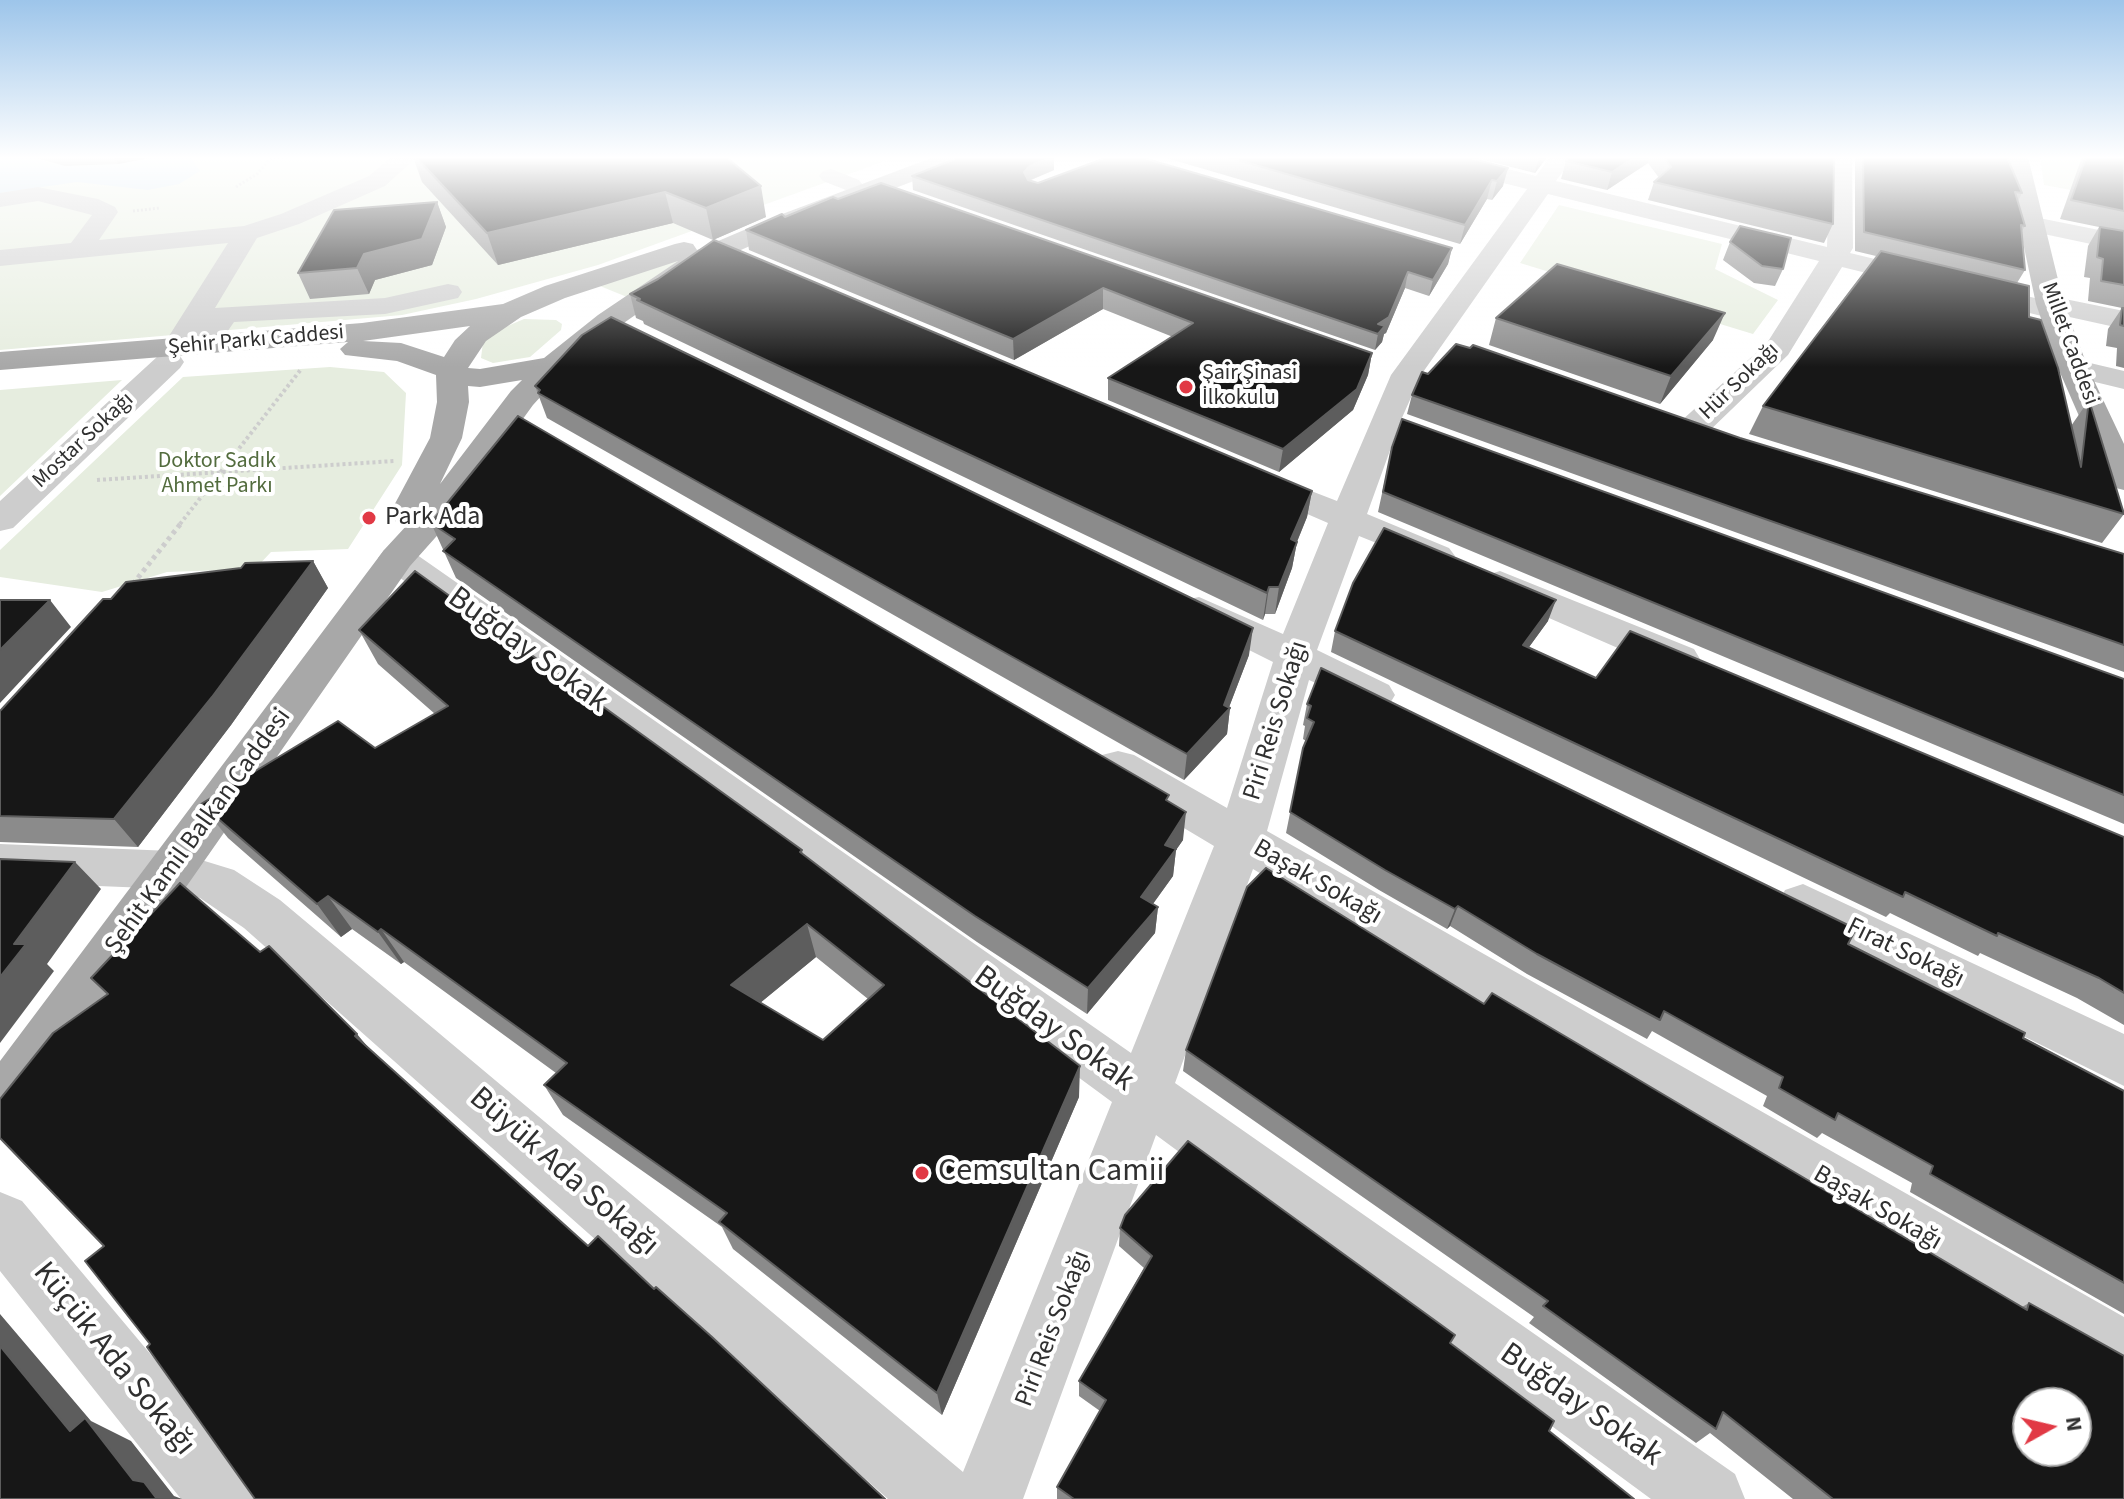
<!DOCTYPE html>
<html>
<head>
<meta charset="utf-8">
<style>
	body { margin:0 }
	#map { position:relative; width:2124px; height:1499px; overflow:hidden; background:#fff; font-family:"Source Sans 3",sans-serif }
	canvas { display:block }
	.north { position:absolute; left:2012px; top:1387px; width:80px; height:80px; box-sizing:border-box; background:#fff; border:2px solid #acacac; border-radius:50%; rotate:82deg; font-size:22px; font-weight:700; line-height:32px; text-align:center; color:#303030 }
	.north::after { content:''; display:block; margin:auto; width:28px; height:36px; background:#e13945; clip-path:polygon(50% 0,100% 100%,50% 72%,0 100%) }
</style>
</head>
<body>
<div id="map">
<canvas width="2124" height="1499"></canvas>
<div class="north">N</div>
</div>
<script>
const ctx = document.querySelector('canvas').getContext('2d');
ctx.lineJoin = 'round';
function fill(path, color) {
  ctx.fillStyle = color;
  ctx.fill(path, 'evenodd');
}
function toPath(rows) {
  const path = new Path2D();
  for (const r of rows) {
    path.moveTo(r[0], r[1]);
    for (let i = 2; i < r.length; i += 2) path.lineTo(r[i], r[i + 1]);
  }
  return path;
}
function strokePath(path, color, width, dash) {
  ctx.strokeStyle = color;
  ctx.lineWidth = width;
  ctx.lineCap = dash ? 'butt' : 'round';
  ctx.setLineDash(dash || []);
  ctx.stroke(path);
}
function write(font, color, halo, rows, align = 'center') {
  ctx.font = font + ' "Source Sans 3",sans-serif';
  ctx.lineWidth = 8;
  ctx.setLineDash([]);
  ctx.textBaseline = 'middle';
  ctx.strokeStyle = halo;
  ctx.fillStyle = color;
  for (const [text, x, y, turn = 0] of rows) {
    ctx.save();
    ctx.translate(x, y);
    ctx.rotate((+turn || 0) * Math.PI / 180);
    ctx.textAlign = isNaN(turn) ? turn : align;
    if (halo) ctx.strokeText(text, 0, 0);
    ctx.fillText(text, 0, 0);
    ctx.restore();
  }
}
fill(toPath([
	[0,157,896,157,598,265,476,299,402,315,0,350],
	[2040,157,2107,157,2124,200,2044,185],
	[1559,205,1722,244,1715,269,1778,300,1753,334,1520,263],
	[687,255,627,297,600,286],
	[524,319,556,320,562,324,561,330,530,357,493,363,481,358,483,342,496,331],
	[330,367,384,372,406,393,402,465,348,549,271,552,255,569,167,572,102,592,0,577,0,550,183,377],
	[122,380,0,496,0,390]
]), '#e6eddf');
fill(toPath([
	[0,157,33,157,52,164,82,166,158,157,190,157,200,171,179,184,148,190,77,182,0,193]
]), '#ccdfec');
strokePath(toPath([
	[273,159,286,157],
	[236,187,257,174,272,157],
	[133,211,160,208]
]), '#cdcdcd', 3, [2, 2]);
strokePath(toPath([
	[97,480,394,461],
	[180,524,302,368]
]), '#cdcdcd', 4, [3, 3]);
strokePath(toPath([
	[133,584,182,522]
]), '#cdcdcd', 5, [4, 4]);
fill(toPath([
	[391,157,417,157,385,186,299,224,257,238,215,308,385,298,448,284,458,286,462,292,458,298,385,314,234,322,214,351,204,354,194,351,191,343,174,342,169,336,228,243,0,266,0,250,71,243,92,215,38,201,0,207,0,193,38,187,98,199,115,207,118,212,99,240,244,226,281,214,369,176,391,157],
	[1417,157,1458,157,1536,176,1550,157,1573,157,1556,181,1827,247,1830,157,1852,157,1853,248,1850,253,2039,299,2050,296,2124,311,2124,329,2065,316,2054,319,1842,267,1788,355,1704,436,1692,439,1680,436,1676,429,1680,422,1767,343,1819,261,1548,194,1421,375,1401,420,1367,514,1449,548,1455,556,1449,564,1436,567,1359,536,1317,650,1389,685,1395,695,1389,705,1374,709,1309,680,1267,831,2124,1317,2124,1386,2101,1376,1253,869,1175,1083,1735,1474,1745,1499,1651,1499,1156,1135,1023,1499,888,1499,244,928,200,898,172,889,0,882,0,844,172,851,234,870,280,900,963,1472,1112,1102,384,566,378,558,384,550,397,547,410,550,1131,1053,1214,846,1102,779,1096,767,1102,755,1118,751,1134,755,1227,808,1273,662,1185,618,1180,609,1185,600,1199,597,1283,634,1328,523,1245,487,1240,480,1245,473,1257,470,1337,501,1391,375,1527,189,1420,162,1417,157],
	[831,169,859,180,863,185,859,190,851,192,823,181,819,176,823,171,831,169],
	[2034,217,2124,235,2124,251,2025,230,2021,225,2025,220,2034,217],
	[169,353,180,356,184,362,180,368,13,528,0,531,0,501,158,356,169,353],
	[2073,359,2124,371,2124,389,2062,374,2058,368,2062,362,2073,359],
	[1500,571,1694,649,1700,659,1694,669,1680,673,1666,669,1487,591,1481,583,1487,575,1500,571],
	[1803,884,2124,1034,2124,1086,1785,918,1778,904,1785,890,1803,884],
	[0,1192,22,1201,251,1474,261,1499,181,1499,0,1271,0,1192]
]), '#cdcdcd');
fill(toPath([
	[934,157,967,157,964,162,795,226,707,265,618,327,564,371,533,405,443,529,410,566,20,1125,0,1132,0,1061,384,550,408,524,395,521,390,513,430,438,437,402,436,375,397,361,345,355,340,349,348,342,0,370,0,352,362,323,503,304,545,286,675,244,684,242,693,244,697,250,777,216,934,157],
	[678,261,598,315,544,358,480,369,468,368,486,341,521,317,565,298,678,261],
	[470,326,455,340,444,357,401,343,363,341,470,326],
	[522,380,511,391,440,484,462,438,469,402,468,386,480,387,522,380],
	[2005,157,2028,157,2064,304,2088,368,2124,444,2124,490,2112,487,2107,480,2058,368,2036,304,2005,157]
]), '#a8a8a8');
fill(toPath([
	[33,157,154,157,118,164,65,166],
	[413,157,726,157,766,217,713,240,673,223,498,265,422,182],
	[1163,157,1466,157,1503,186,1492,200,1487,199,1460,244],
	[1472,157,1547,157,1535,173],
	[1569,157,1834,157,1833,224,1824,243,1648,200,1654,182,1659,178,1648,163,1607,190,1561,179,1566,161],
	[1855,157,2007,157,2022,193,2018,201,2025,226,2022,231,2025,270,2017,283,2029,317,2071,426,2089,400,2124,514,2102,543,1749,434,1763,406,1876,256,1855,251],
	[2082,157,2124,157,2124,368,2116,366,2117,348,2106,346,2108,329,2122,308,2088,301,2090,278,2084,277,2088,246,2099,227,2060,219],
	[1054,170,1029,181,1038,183,1452,248,1448,264,1429,296,1405,288,1386,333,1384,334,1382,342,1375,350,913,190,912,176],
	[833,197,1372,353,1368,375,1353,410,1279,472,1108,400,1108,378,1173,337,1103,309,1014,360,749,250,746,230,785,217],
	[437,202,446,227,432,265,375,280,369,294,310,299,298,273],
	[1730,242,1783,269,1775,286,1754,283,1723,260],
	[630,294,1312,491,1307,517,1297,542,1292,568,1275,614,1265,614,1263,620,644,324,643,321,636,318],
	[1496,318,1713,340,1660,404,1489,345],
	[1428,374,1740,438,2124,554,2124,672,1407,414,1412,395],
	[535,386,1249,655,1229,707,1230,708,1227,734,1184,780,547,418],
	[1392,447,2124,679,2124,824,1378,512],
	[431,523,1168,801,1183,840,1176,850,1173,876,1153,904,1158,907,1155,933,1087,1014,977,942,456,578],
	[313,561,328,588,231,725,138,847,0,842,0,711,111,599],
	[1548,621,1529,647,1596,678,2124,837,2124,1025,2077,998,1980,953,1978,956,1890,913,1886,917,1331,652,1335,631],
	[359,630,802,850,803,855,1079,1097,942,1415,733,1249,722,1227,563,1115,544,1085,556,1073,404,962,401,964,352,929,341,937,228,838,201,804,375,748,435,714,378,664],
	[816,957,868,999,823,1040,760,1003],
	[1307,704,1848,944,2124,1091,2124,1314,1910,1192,1912,1183,1822,1133,1817,1138,1763,1106,1767,1096,1652,1031,1647,1039,1527,974,1450,926,1447,929,1379,890,1286,833,1303,748,1306,741,1303,739,1305,726,1303,725],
	[1484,1004,2022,1307,2029,1303,2124,1499,1793,1499,1710,1433,1696,1443,1529,1323,1534,1317,1183,1071,1186,1050],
	[1120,1228,1450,1343,1549,1431,1634,1499,1057,1499,1057,1487,1100,1411,1079,1396,1079,1381,1144,1268,1119,1246]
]), '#8b8b8b');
fill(toPath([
	[114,157,154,157,118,164],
	[1051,157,1054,157,1054,170,1030,180,1025,186,1024,172,1030,166],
	[1539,157,1547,157,1535,173],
	[1635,157,1650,157,1648,163,1607,190,1612,172],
	[1508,168,1503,186,1492,200,1497,181],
	[1492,180,1487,199,1460,244,1465,225],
	[761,186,766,217,713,240,706,208],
	[665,192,673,223,498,265,487,233],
	[437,202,446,227,432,265,375,280,369,294,357,268,364,254],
	[1452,248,1448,264,1429,296,1433,280],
	[1408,272,1405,288,1386,333,1384,334,1382,342,1375,350,1378,334,1378,324],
	[1103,288,1103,309,1014,360,1013,339],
	[1725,313,1713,340,1660,404,1671,376],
	[1372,353,1368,375,1353,410,1279,472,1283,449],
	[1312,491,1307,517,1287,566,1291,539],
	[1297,542,1292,568,1275,614,1279,587],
	[313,561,328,588,231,725,138,847,114,819],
	[1269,587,1265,614,1263,620,1267,593],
	[50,600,71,627,0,703,0,650],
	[1556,600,1548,621,1516,665,1523,645],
	[1253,628,1249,655,1228,710,1230,708,1227,734,1184,780,1187,754,1224,705],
	[1186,812,1183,840,1176,850,1173,876,1139,923,1141,897,1165,845],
	[75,862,101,889,47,964,54,971,0,1043,0,977,14,944],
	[328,896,352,929,341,937,317,904],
	[1458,906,1450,926,1447,929,1455,909],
	[1158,907,1155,933,1087,1014,1088,988],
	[807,924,816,957,743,1017,731,985],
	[381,929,404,962,401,964,378,932],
	[357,1034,382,1064,355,1036],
	[1080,1066,1079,1097,942,1415,937,1393],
	[0,1314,91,1421,131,1441,174,1496,182,1499,157,1499,70,1431,0,1346]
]), '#5d5d5d');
const building = toPath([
	[416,157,726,157,761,186,706,208,665,192,487,233,416,157],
	[960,157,1051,157,1030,166,1024,172,1028,180,1038,183,1108,157,1140,157,1452,248,1433,280,1408,272,1389,317,1378,324,1385,326,1378,334,912,176,960,157],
	[1227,157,1466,157,1508,168,1497,181,1492,180,1465,225,1227,157],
	[1569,157,1635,157,1612,172,1566,161,1569,157],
	[1664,157,1834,157,1833,224,1654,182,1671,167,1664,157],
	[1863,157,2007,157,2022,193,2015,192,2025,226,2021,225,2025,270,1864,232,1863,157],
	[2086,157,2124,157,2124,211,2071,200,2086,157],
	[881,183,1372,353,1357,389,1283,449,1108,378,1193,323,1103,288,1013,339,746,230,782,214,785,217,833,197,838,199,881,183],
	[437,202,422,239,364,254,357,268,298,273,334,210,437,202],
	[1740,226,1791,238,1783,269,1762,266,1730,242,1740,226],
	[2100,227,2124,231,2124,285,2101,281,2103,259,2097,257,2100,227],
	[714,240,1312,491,1291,539,1297,542,1279,587,1269,587,1267,593,637,300,640,299,630,294,658,279,714,240],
	[1881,251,2029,286,2029,317,2041,320,2058,368,2081,467,2089,400,2124,514,1763,406,1881,251],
	[1557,264,1725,313,1671,376,1496,318,1557,264],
	[2122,308,2124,308,2124,326,2120,325,2122,308],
	[611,317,1253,628,1224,705,1230,708,1187,754,538,393,540,390,535,386,582,335,611,317],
	[1456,344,1470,348,1473,345,1740,438,2124,554,2124,645,1412,395,1422,372,1428,374,1456,344],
	[518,416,1169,795,1166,800,1186,812,1165,845,1176,849,1141,897,1158,907,1088,988,975,916,443,551,455,539,431,523,518,416],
	[1402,419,2124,679,2124,795,1383,492,1392,447,1402,419],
	[1384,528,1556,600,1523,645,1596,678,1630,631,2124,837,2124,993,2099,978,1998,933,1997,936,1905,892,1903,897,1335,631,1353,583,1384,528],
	[313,561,212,697,114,819,0,816,0,711,103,599,111,599,126,582,241,568,245,563,313,561],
	[415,571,802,850,800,852,1080,1066,937,1393,719,1222,727,1213,544,1085,567,1063,381,929,378,932,328,896,317,904,201,804,338,721,375,748,448,706,359,630,415,571],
	[807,924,884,985,823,1040,731,985,807,924],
	[0,600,50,600,0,650,0,600],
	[1321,668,1856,929,1848,944,2025,1033,2023,1038,2124,1091,2124,1283,1930,1174,1933,1166,1838,1113,1835,1120,1779,1088,1783,1077,1664,1011,1660,1020,1537,954,1458,906,1455,909,1385,870,1290,812,1303,748,1314,722,1307,718,1311,706,1307,704,1321,668],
	[0,859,75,862,14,944,26,944,0,977,0,859],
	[1266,868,1484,1004,1492,993,2027,1310,2029,1303,2124,1356,2124,1499,1833,1499,1723,1412,1716,1429,1543,1306,1548,1301,1186,1050,1247,887,1266,868],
	[2028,1403,2076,1403,2076,1451,2028,1451,2028,1403],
	[180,883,260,952,269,946,357,1034,355,1036,588,1246,598,1236,654,1289,656,1287,712,1337,885,1499,255,1499,147,1347,150,1344,85,1261,104,1246,0,1138,0,1099,53,1033,108,994,91,978,180,883],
	[1188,1141,1455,1335,1450,1343,1554,1421,1549,1431,1634,1499,1074,1499,1057,1487,1106,1400,1079,1381,1152,1256,1120,1228,1125,1215,1188,1141],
	[0,1346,70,1431,85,1418,133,1480,144,1482,157,1499,0,1499,0,1346]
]);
fill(building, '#171717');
strokePath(building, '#5d5d5d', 2);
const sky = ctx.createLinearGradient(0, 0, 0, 367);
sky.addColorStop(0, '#9dc5ea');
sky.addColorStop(0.43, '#fff');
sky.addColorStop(1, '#ffffff00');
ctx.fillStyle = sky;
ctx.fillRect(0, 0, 2124, 367);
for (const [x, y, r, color] of [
	[1186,387,8,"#e13945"],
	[369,518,8,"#e13945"],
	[922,1173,8,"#e13945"]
]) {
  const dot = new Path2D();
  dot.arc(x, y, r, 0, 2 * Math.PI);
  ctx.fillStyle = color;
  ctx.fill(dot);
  strokePath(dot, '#fff', 3);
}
write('22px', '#303030', '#fff', [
	["Şehir Parkı Caddesi",256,341,-5],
	["Millet Caddesi",2069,344,70],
	["Hür Sokağı",1740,382,-44],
	["Mostar Sokağı",84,441,-43]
]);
write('22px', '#303030', '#fff', [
	["Şair Şinasi",1202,374],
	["İlkokulu",1202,399]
], 'left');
write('22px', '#536c3e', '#fff', [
	["Doktor Sadık",217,462],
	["Ahmet Parkı",217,487]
]);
write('26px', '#303030', '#fff', [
	["Park Ada",385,518]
], 'left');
write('26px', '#303030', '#fff', [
	["Piri Reis Sokağı",1277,721,-73],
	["Şehit Kamil Balkan Caddesi",199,832,-54],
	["Başak Sokağı",1317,883,30],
	["Fırat Sokağı",1905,954,26],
	["Başak Sokağı",1877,1209,30],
	["Piri Reis Sokağı",1054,1329,-69]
]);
write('32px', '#303030', '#fff', [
	["Buğday Sokak",527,651,36],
	["Buğday Sokak",1053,1030,36],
	["Büyük Ada Sokağı",563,1173,41],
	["Küçük Ada Sokağı",113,1360,51],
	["Buğday Sokak",1580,1406,35]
]);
write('32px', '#303030', '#fff', [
	["Cemsultan Camii",938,1173]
], 'left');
</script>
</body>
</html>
